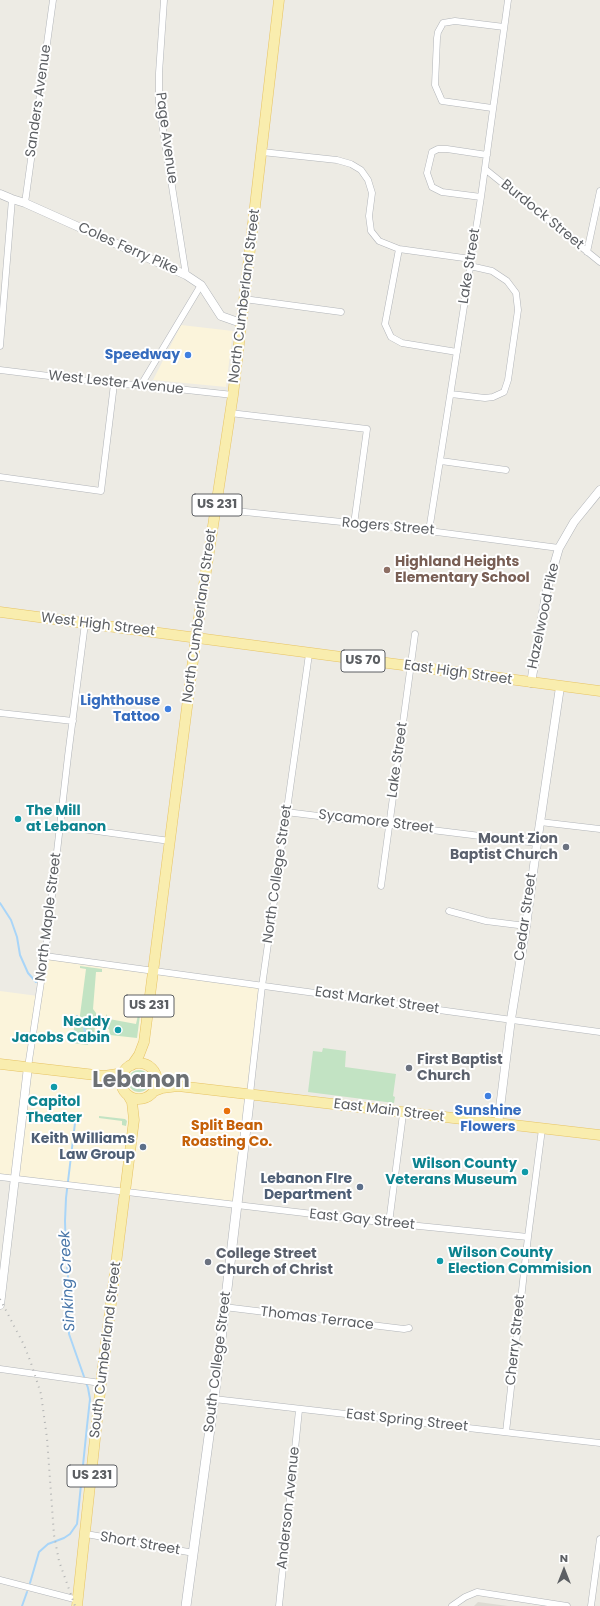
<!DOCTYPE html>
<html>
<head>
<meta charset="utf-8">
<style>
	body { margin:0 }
	#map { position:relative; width:600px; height:1606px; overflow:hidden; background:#edebe4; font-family:Poppins,sans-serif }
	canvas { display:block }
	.north { position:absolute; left:544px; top:1550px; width:40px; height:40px; -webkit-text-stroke:3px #fff; paint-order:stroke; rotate:0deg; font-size:11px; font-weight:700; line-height:16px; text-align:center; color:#5c5f63 }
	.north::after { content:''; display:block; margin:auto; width:14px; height:18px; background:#5c5f63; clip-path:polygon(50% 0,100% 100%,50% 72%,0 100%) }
</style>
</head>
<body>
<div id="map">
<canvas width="600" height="1606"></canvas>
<div class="north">N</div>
</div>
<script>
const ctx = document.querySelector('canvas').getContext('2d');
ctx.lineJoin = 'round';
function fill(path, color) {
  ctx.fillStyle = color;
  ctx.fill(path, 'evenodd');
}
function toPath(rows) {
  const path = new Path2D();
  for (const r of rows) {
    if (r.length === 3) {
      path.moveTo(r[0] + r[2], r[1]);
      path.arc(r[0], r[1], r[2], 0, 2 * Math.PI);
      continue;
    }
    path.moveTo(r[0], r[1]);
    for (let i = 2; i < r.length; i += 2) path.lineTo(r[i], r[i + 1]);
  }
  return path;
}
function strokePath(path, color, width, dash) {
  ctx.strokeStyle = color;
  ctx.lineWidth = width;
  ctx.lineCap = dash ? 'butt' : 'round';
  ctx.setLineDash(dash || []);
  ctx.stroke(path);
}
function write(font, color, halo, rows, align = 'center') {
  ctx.font = font + ' Poppins,sans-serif';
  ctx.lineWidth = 4;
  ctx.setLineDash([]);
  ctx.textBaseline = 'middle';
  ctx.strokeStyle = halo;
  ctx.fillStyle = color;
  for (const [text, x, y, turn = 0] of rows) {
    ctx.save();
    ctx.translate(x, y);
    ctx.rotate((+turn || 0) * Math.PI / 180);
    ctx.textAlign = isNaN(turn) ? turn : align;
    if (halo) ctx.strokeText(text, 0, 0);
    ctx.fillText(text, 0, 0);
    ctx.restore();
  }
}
fill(toPath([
	[181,325,233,331,226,387,153,380],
	[45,956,262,986,237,1205,0,1177,0,991,38,996]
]), '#fbf4db');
fill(toPath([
	[478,1602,508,1606,474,1606]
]), '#dddad2');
fill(toPath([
	[80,966,102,969,102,972,96,972,93,1009,96,1013,96,1017,106,1018,106,1014,109,1019,136,1024,138,1015,140,1015,137,1038,110,1035,109,1029,95,1027,94,1035,89,1035,88,1045,72,1043,75,1021,79,1023,86,969,80,968],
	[323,1048,346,1051,345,1067,396,1074,393,1096,395,1097,394,1103,308,1092,313,1051,322,1052],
	[139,1081,11],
	[99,1116,125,1119,127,1121,126,1126,122,1125,122,1121,99,1118]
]), '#c2e3c3');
strokePath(toPath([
	[0,903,11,920,17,937,20,955,28,973,36,982],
	[77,1016,84,1025,86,1042],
	[30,1583,39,1552,48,1544,64,1538,70,1534,77,1524,87,1426,90,1399,88,1388,69,1334,69,1289,66,1254,65,1221,66,1198,75,1123],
	[22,1606,27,1592]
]), '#a9d5f8', 2);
const minor = toPath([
	[164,0,159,73,159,104,186,275],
	[492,108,442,101,435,85,437,38,438,32,443,23,455,21,504,27],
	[262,152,337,160,351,164,361,170,368,180,372,193,369,216,371,231,379,241,399,249,471,259],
	[485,169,600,262],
	[481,197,442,192,432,187,427,173,432,152,438,149,447,149,487,155],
	[25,203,53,0],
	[399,249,385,324,391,337,402,343,457,352],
	[587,252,600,191],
	[244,299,341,312],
	[0,346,12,199],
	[0,370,114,384,141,385,233,395],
	[141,385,201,285],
	[451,394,485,398,493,397,504,392,508,380,518,310,516,293,507,281,492,271,470,266],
	[230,413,367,429,354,524],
	[441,461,506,470],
	[0,477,101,491,114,384],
	[216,509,429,531,559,548],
	[429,531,481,197,508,0],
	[0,713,73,721],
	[286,812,537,843],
	[540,822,600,829],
	[60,826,170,841],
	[381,886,415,634],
	[449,911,486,921,526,926],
	[45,956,600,1032],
	[28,1067,45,956,68,756,85,623],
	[250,1094,262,986,309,654],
	[0,1177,389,1223,528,1237],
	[389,1223,403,1114],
	[224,1307,404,1329,409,1328],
	[0,1369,101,1383],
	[214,1399,600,1443],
	[506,1432,528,1237,542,1129],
	[86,1534,194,1553],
	[0,1580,78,1600],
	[279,1606,299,1410],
	[452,1606,465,1597,477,1592,567,1606],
	[591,1606,600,1539]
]);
const tertiary = toPath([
	[0,194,12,199,25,203,186,275,201,285,221,316,241,323],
	[531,683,547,589,559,548,574,522,600,490],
	[498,1124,511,1019,526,926,537,843,560,687],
	[0,1305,28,1067]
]);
const secondary = toPath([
	[186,1606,214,1399,250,1094]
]);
const primary = toPath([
	[0,612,600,691],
	[139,1081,18],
	[0,1064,104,1076,124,1073],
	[132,1065,139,1055,144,1042,196,637,233,395,279,0],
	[154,1091,162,1088,178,1086,600,1135],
	[77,1606,101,1383,134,1120,132,1102,128,1095]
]);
strokePath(minor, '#b1b4b8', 7);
strokePath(tertiary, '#b1b4b8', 9);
strokePath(secondary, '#b0b3b8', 10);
strokePath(primary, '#e6c364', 11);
strokePath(minor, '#fff', 6);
strokePath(tertiary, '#fff', 8);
strokePath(secondary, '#fff', 9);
strokePath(primary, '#f9edae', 10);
strokePath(toPath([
	[0,1299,24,1345,31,1363,41,1394,47,1438,54,1535,59,1561,75,1606]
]), '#b2b3b3', 2, [1, 5]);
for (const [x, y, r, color] of [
	[188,355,4,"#3f7fe0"],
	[387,570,4,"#8d6e63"],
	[168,709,4,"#3f7fe0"],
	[18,819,4,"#0f9aa8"],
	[566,847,4,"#6b7280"],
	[118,1030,4,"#0f9aa8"],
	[409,1068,4,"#6b7280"],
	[54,1087,4,"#0f9aa8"],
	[488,1096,4,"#3f7fe0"],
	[227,1111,4,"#e8710a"],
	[143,1147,4,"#5c6f8a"],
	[525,1172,4,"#0f9aa8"],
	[360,1187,4,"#5c6f8a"],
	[440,1261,4,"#0f9aa8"],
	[208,1262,4,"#6b7280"]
]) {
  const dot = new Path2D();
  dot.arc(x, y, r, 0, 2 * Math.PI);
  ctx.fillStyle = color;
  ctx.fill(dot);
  strokePath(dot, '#fff', 1.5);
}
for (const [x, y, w] of [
	[217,505,50],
	[363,661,44],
	[149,1006,50],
	[92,1476,50]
]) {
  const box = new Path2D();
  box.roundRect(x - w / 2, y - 11, w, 22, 3);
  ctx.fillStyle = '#fff';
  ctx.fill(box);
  strokePath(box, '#5c5f63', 1);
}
write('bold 13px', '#5c5f63', null, [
	["US 231",217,505],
	["US 70",363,661],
	["US 231",149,1006],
	["US 231",92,1476]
]);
write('14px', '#5c5f63', '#fff', [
	["Sanders Avenue",39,101,-82],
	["Page Avenue",166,138,82],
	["Burdock Street",542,215,39],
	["Coles Ferry Pike",128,249,24],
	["Lake Street",470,266,-81],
	["North Cumberland Street",245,296,-83],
	["West Lester Avenue",116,383,6],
	["Rogers Street",388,527,5],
	["North Cumberland Street",200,616,-82],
	["Hazelwood Pike",544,616,-78],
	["West High Street",98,625,7],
	["East High Street",458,673,8],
	["Lake Street",398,760,-82],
	["Sycamore Street",376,822,7],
	["North College Street",278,874,-82],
	["North Maple Street",49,917,-83],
	["Cedar Street",526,917,-82],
	["East Market Street",377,1001,8],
	["East Main Street",389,1111,7],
	["East Gay Street",362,1220,6],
	["Thomas Terrace",317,1319,7],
	["Cherry Street",516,1340,-84],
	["South Cumberland Street",106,1350,-83],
	["South College Street",218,1362,-83],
	["East Spring Street",407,1421,6],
	["Anderson Avenue",289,1508,-84],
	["Short Street",140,1544,10]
]);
write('bold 14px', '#366cbe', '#fff', [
	["Speedway",180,355],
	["Lighthouse",160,701],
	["Tattoo",160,717],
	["Sunshine",488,1111,"center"],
	["Flowers",488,1127,"center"]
], 'right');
write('bold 14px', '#785e54', '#fff', [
	["Highland Heights",395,562],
	["Elementary School",395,578]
], 'left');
write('bold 14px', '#0d838f', '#fff', [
	["The Mill",26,811],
	["at Lebanon",26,827],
	["Neddy",110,1022,"right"],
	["Jacobs Cabin",110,1038,"right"],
	["Capitol",54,1102,"center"],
	["Theater",54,1118,"center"],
	["Wilson County",517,1164,"right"],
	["Veterans Museum",517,1180,"right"],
	["Wilson County",448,1253],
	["Election Commision",448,1269]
], 'left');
write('bold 14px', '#5b616d', '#fff', [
	["Mount Zion",558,839,"right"],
	["Baptist Church",558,855,"right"],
	["First Baptist",417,1060],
	["Church",417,1076],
	["College Street",216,1254],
	["Church of Christ",216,1270]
], 'left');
write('bold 14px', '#c56008', '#fff', [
	["Split Bean",227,1126],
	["Roasting Co.",227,1142]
]);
write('bold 14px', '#4e5e75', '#fff', [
	["Keith Williams",135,1139],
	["Law Group",135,1155],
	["Lebanon FIre",352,1179],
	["Department",352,1195]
], 'right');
write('italic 15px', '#4876a9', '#fff', [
	["Sinking Creek",68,1281,-93]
]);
write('bold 22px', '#6d7175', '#fff', [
	["Lebanon",141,1081]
]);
</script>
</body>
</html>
